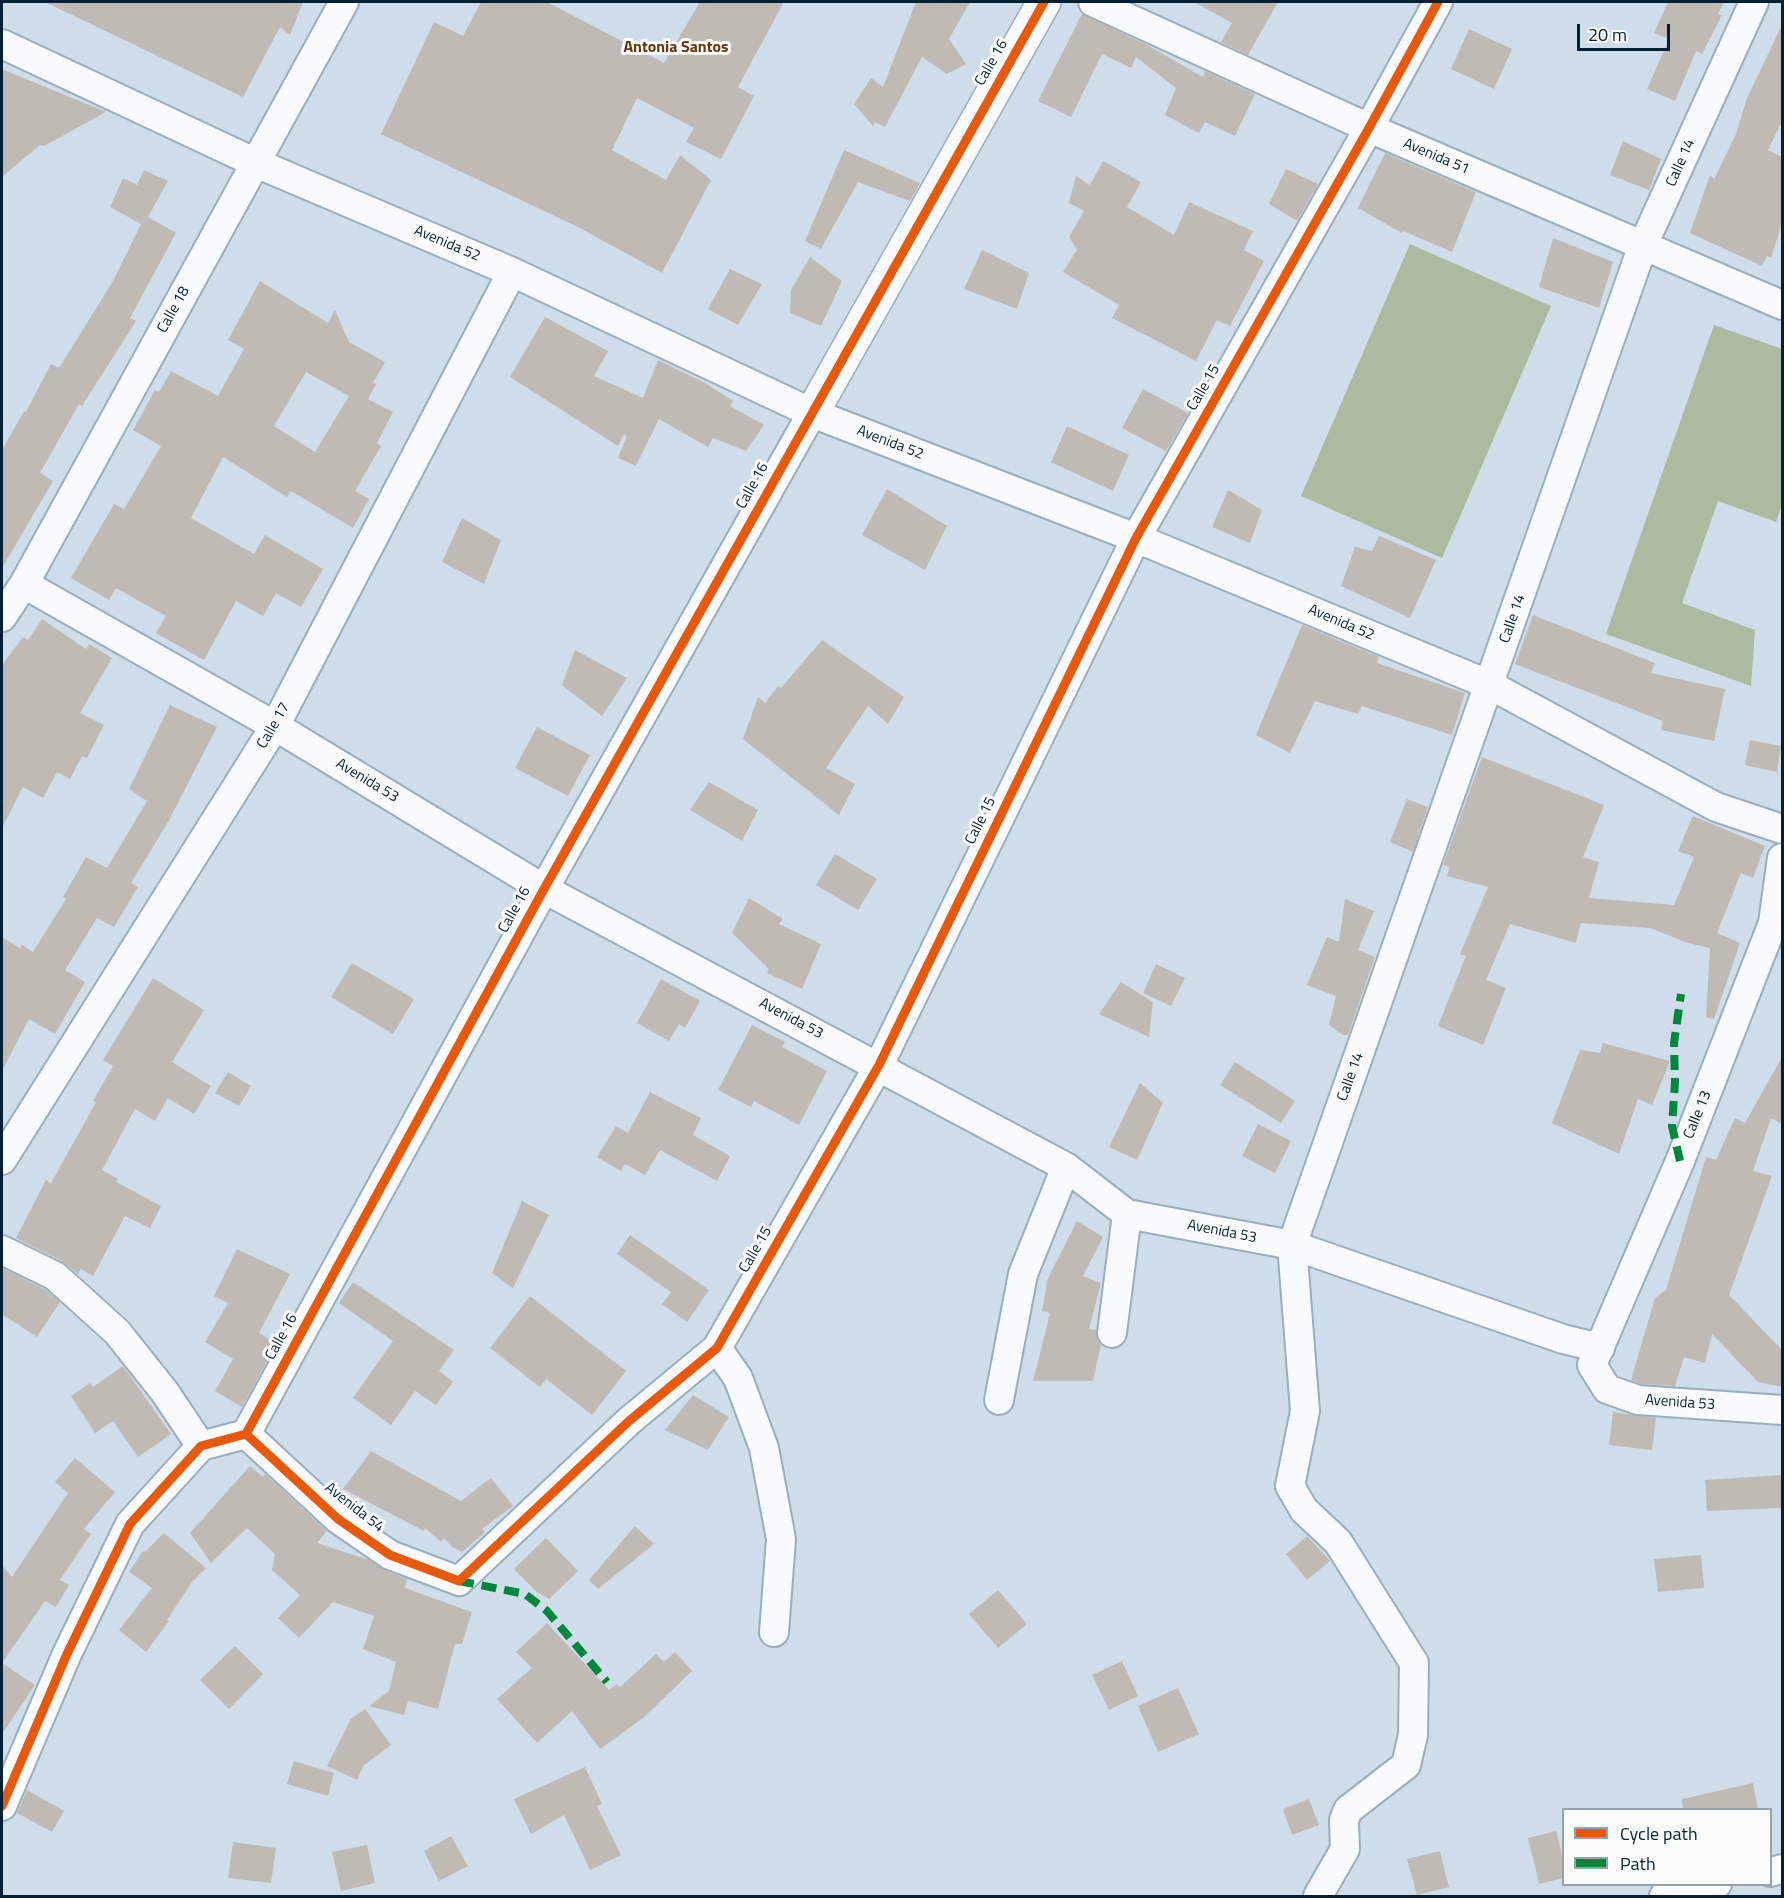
<!DOCTYPE html>
<html>
<head>
<meta charset="utf-8">
<style>
	body { margin:0 }
	#map { position:relative; width:1784px; height:1898px; overflow:hidden; background:#cedde9; font-family:"Titillium Web",sans-serif }
	canvas { display:block }
	.frame { position:absolute; inset:0; border:3px solid #022034; pointer-events:none }
	.legend { position:absolute; left:1562px; top:1808px; width:210px; height:78px; box-sizing:border-box; background:#fbfbfb; border:2px solid #97a3ab; margin:0; padding:8px 10px; list-style:none; font-size:18px; color:#022034 }
	.legend li { display:flex; align-items:center; gap:12px; height:30px }
	.legend b { width:30px; border:2px solid #97a3ab }
	.scale { position:absolute; left:1577px; top:24px; width:93px; height:27px; box-sizing:border-box; border:3px solid #022034; border-top:0; padding-left:8px; font-size:18px; line-height:21px; white-space:nowrap; color:#022034; -webkit-text-stroke:4px #fbfbfb; paint-order:stroke }
</style>
</head>
<body>
<div id="map">
<canvas width="1784" height="1898"></canvas>
<div class="frame"></div>
<ul class="legend">
<li><b style="height:8px;background:#e8590c"></b>Cycle path</li>
<li><b style="height:8px;background:#00873e"></b>Path</li>
</ul>
<div class="scale">20 m</div>
</div>
<script>
const ctx = document.querySelector('canvas').getContext('2d');
ctx.lineJoin = 'round';
function fill(path, color) {
  ctx.fillStyle = color;
  ctx.fill(path, 'evenodd');
}
function toPath(rows) {
  const path = new Path2D();
  for (const r of rows) {
    path.moveTo(r[0], r[1]);
    for (let i = 2; i < r.length; i += 2) path.lineTo(r[i], r[i + 1]);
  }
  return path;
}
function strokePath(path, color, width, dash) {
  ctx.strokeStyle = color;
  ctx.lineWidth = width;
  ctx.lineCap = dash ? 'butt' : 'round';
  ctx.setLineDash(dash || []);
  ctx.stroke(path);
}
function write(font, color, halo, rows, align = 'center') {
  ctx.font = font + ' "Titillium Web",sans-serif';
  ctx.lineWidth = 6;
  ctx.setLineDash([]);
  ctx.textBaseline = 'middle';
  ctx.strokeStyle = halo;
  ctx.fillStyle = color;
  for (const [text, x, y, turn = 0] of rows) {
    ctx.save();
    ctx.translate(x, y);
    ctx.rotate((+turn || 0) * Math.PI / 180);
    ctx.textAlign = isNaN(turn) ? turn : align;
    if (halo) ctx.strokeText(text, 0, 0);
    ctx.fillText(text, 0, 0);
    ctx.restore();
  }
}
fill(toPath([
	[1410,244,1551,306,1442,558,1301,496],
	[1714,325,1782,349,1782,504,1776,522,1718,501,1682,603,1755,630,1751,686,1606,634]
]), '#aabb9f');
fill(toPath([
	[45,2,303,2,290,35,280,27,243,97],
	[481,2,547,2,664,63,700,2,784,2,738,87,754,96,721,159,686,142,694,128,637,98,612,150,666,180,680,155,711,180,662,273,576,226,381,134,434,22,463,36],
	[916,2,970,2,949,39,966,64,947,74,922,57,885,127,875,122,873,126,854,104,871,78,883,87],
	[1194,2,1278,2,1248,55,1221,42,1232,23],
	[1668,2,1724,2,1718,14,1722,15,1702,54,1696,51,1675,101,1647,89,1669,39,1654,33],
	[1082,14,1149,46,1203,77,1205,71,1255,94,1235,136,1205,122,1199,133,1165,115,1176,88,1136,57,1131,68,1102,54,1071,117,1038,101],
	[1782,25,1782,121,1768,150,1782,157,1782,223,1771,258,1767,256,1762,266,1690,233,1710,175,1714,179,1736,134,1747,98],
	[1469,29,1512,49,1494,89,1451,69],
	[2,69,106,112,44,146,40,145,2,177],
	[1623,141,1661,159,1649,190,1610,175],
	[844,150,920,183,910,201,858,182,821,249,805,241],
	[1385,153,1476,192,1452,252,1403,231,1402,233,1358,208],
	[1103,161,1141,182,1127,207,1174,235,1189,202,1253,231,1244,250,1264,261,1230,326,1217,320,1196,361,1112,318,1119,305,1063,272,1077,250,1069,237,1084,211,1069,203,1076,176,1090,185],
	[1286,169,1318,184,1297,221,1269,204],
	[144,170,168,181,148,217,176,233,130,318,136,321,82,406,79,404,40,473,53,481,2,568,2,450,24,411,26,412,51,364,59,368,113,281,141,224,110,207,123,178,137,185],
	[1553,238,1613,262,1599,308,1539,287],
	[982,250,1029,273,1017,309,964,289],
	[810,257,842,281,821,326,790,313,791,290],
	[730,269,762,284,738,325,708,309],
	[260,281,328,323,335,310,349,342,385,362,373,383,376,384,368,399,393,412,377,443,381,446,355,491,369,499,353,528,291,491,287,497,223,457,191,518,254,554,265,535,323,569,301,607,276,593,263,616,236,601,204,660,156,633,166,616,116,588,109,600,71,578,114,504,124,509,161,446,133,430,155,390,159,392,171,371,218,396,244,349,228,340],
	[306,372,349,396,315,452,274,426],
	[545,317,608,351,594,376,643,398,658,360,705,383,733,401,730,406,764,425,746,451,713,438,708,447,659,419,636,466,618,458,627,436,624,434,618,446,510,377],
	[1143,389,1188,413,1166,451,1122,428],
	[1067,426,1129,455,1113,491,1051,462],
	[887,489,947,526,925,570,862,535],
	[1228,490,1262,510,1250,543,1212,527],
	[462,518,501,540,484,584,442,562],
	[1379,536,1436,560,1410,618,1341,586,1355,547,1372,551],
	[1533,615,1655,663,1651,673,1725,689,1714,741,1661,730,1663,721,1515,664],
	[42,619,86,649,89,644,112,658,80,713,104,725,87,758,82,756,70,779,57,772,43,798,23,787,2,828,2,665,23,637,28,640],
	[1302,625,1379,657,1377,663,1465,693,1452,735,1362,706,1358,714,1315,701,1290,753,1256,735],
	[822,640,904,697,888,724,868,706,826,768,855,784,839,815,743,739,758,697,765,703,778,686,781,688],
	[575,650,627,678,602,716,562,685],
	[170,705,217,727,168,822,131,883,138,887,114,927,97,918,65,970,85,982,55,1034,29,1019,2,1071,2,937,20,948,22,945,33,952,66,899,63,897,86,857,107,868,147,801,129,789],
	[537,727,590,755,568,796,515,768],
	[1750,740,1781,746,1777,772,1745,765],
	[1482,757,1604,805,1583,857,1599,862,1589,898,1674,905,1694,857,1678,851,1693,816,1765,846,1753,878,1741,873,1717,933,1740,943,1714,1019,1706,1017,1710,948,1688,943,1650,928,1581,923,1576,943,1510,924,1486,980,1506,988,1483,1045,1438,1026,1466,956,1460,954,1488,887,1447,876,1450,867,1443,865],
	[709,782,758,810,742,841,690,810],
	[1407,799,1428,807,1413,852,1390,842],
	[835,854,877,879,858,910,816,885],
	[749,898,783,919,779,924,821,944,802,989,767,973,769,969,732,933],
	[1345,899,1374,911,1358,950,1375,957,1348,1035,1343,1035,1329,1025,1336,996,1307,985,1327,937,1339,942],
	[352,963,414,999,393,1034,331,997],
	[1156,964,1185,978,1171,1006,1143,993],
	[153,978,204,1010,172,1062,211,1086,194,1114,168,1098,155,1121,135,1109,102,1170,118,1179,116,1182,161,1206,150,1228,125,1216,93,1276,81,1269,78,1274,62,1261,16,1238,46,1180,51,1183,96,1102,93,1101,113,1066,103,1060],
	[661,979,700,1001,685,1028,679,1024,669,1041,637,1023],
	[1121,982,1153,1002,1149,1037,1099,1014],
	[752,1025,785,1042,782,1047,827,1071,799,1125,754,1101,751,1107,718,1090],
	[1603,1043,1670,1061,1652,1105,1638,1099,1619,1154,1552,1123,1580,1050,1600,1053],
	[1782,1057,1782,1124,1771,1118,1753,1171,1772,1176,1729,1295,1782,1350,1782,1387,1758,1382,1712,1334,1705,1363,1684,1357,1675,1386,1641,1384,1631,1380,1655,1298,1666,1290,1706,1157,1716,1160,1735,1118,1745,1123],
	[1235,1062,1295,1101,1281,1123,1220,1085],
	[228,1072,251,1086,239,1106,215,1093],
	[1140,1083,1163,1103,1137,1160,1109,1147],
	[650,1092,701,1118,693,1135,730,1156,717,1181,660,1150,645,1175,625,1164,621,1171,597,1157,616,1126,628,1133],
	[1258,1124,1291,1141,1275,1173,1242,1156],
	[522,1201,549,1215,513,1288,492,1273],
	[1077,1221,1103,1237,1083,1276,1101,1283,1089,1329,1096,1330,1097,1339,1101,1345,1093,1381,1033,1381,1050,1313,1042,1311,1048,1278],
	[630,1235,709,1290,687,1322,662,1304,671,1292,617,1254],
	[237,1249,290,1274,259,1333,277,1343,242,1407,215,1391,233,1359,205,1342,228,1303,214,1296],
	[2,1268,46,1290,60,1302,37,1337,2,1314],
	[353,1282,454,1350,439,1371,453,1382,436,1405,415,1391,391,1425,353,1398,393,1341,339,1303],
	[530,1296,626,1371,592,1415,546,1379,540,1387,490,1348],
	[123,1366,171,1434,138,1457,113,1421,95,1433,71,1396,90,1383,93,1387],
	[693,1395,729,1417,708,1450,665,1430],
	[1613,1412,1656,1418,1652,1450,1609,1445],
	[371,1451,461,1501,491,1478,513,1506,482,1529,485,1532,462,1552,452,1547,444,1538,441,1542,425,1528,424,1531,343,1489],
	[75,1458,115,1492,84,1529,91,1534,60,1580,69,1585,56,1607,45,1601,2,1663,35,1685,2,1734,2,1565,12,1577,68,1493,55,1482],
	[250,1466,263,1477,265,1474,327,1531,317,1543,369,1560,384,1570,407,1579,405,1588,472,1612,462,1644,455,1644,438,1709,408,1701,404,1715,369,1706,389,1691,396,1662,363,1649,374,1616,333,1602,299,1638,278,1618,300,1595,272,1570,275,1554,247,1528,211,1563,190,1533],
	[1782,1475,1782,1508,1707,1511,1705,1480],
	[635,1526,654,1544,598,1589,589,1580],
	[164,1533,206,1568,192,1582,167,1620,169,1621,146,1652,119,1630,152,1588,129,1572,143,1551,145,1552],
	[1307,1536,1330,1561,1307,1580,1286,1554],
	[546,1538,578,1571,549,1599,537,1592,514,1569],
	[1701,1555,1704,1588,1658,1592,1654,1559],
	[998,1590,1027,1624,998,1648,969,1614],
	[547,1623,609,1690,617,1684,620,1687,656,1654,664,1662,675,1652,692,1671,643,1718,600,1749,572,1711,537,1743,497,1699,532,1668,516,1652],
	[235,1646,263,1674,229,1709,200,1680],
	[1122,1661,1138,1696,1109,1710,1092,1675],
	[1178,1688,1199,1734,1158,1752,1138,1706],
	[365,1709,391,1745,364,1765,357,1780,327,1766,351,1719],
	[294,1761,334,1773,328,1796,287,1784],
	[585,1767,602,1804,597,1806,621,1855,590,1870,564,1815,531,1834,514,1799],
	[1753,1783,1758,1809,1683,1809,1682,1799],
	[27,1790,64,1811,52,1832,17,1813],
	[1309,1799,1319,1825,1292,1835,1283,1809],
	[1556,1831,1563,1858,1563,1878,1539,1884,1528,1838],
	[451,1836,468,1866,439,1881,424,1851],
	[233,1842,276,1848,271,1883,228,1878],
	[367,1845,375,1883,341,1891,332,1852],
	[1440,1851,1449,1887,1417,1895,1407,1859]
]), '#c0bab5');
const street = toPath([
	[1093,2,1369,128,1782,305],
	[2,44,256,163,512,272,812,413,1136,538,1490,685,1716,807,1782,829],
	[24,584,275,726,544,889,1066,1167,1127,1214,1292,1245,1563,1339,1600,1348],
	[2,617,24,584,344,2],
	[1782,858,1773,923,1680,1161,1592,1365,1607,1389,1638,1400,1782,1410],
	[2,1160,275,726,512,272],
	[2,1250,55,1276,117,1332,164,1391,201,1446],
	[1112,1333,1127,1214],
	[717,1348,738,1378,764,1448,781,1539,774,1632],
	[999,1400,1023,1274,1066,1167],
	[246,1434,338,1519,390,1555,459,1581,629,1421,717,1348,879,1065,1136,538,1369,128,1438,2],
	[2,1806,67,1654,130,1524,201,1446,246,1434,544,889,812,413],
	[1770,1872,1782,1869],
	[1318,1896,1345,1849,1344,1820,1348,1810,1406,1765,1413,1735,1414,1663,1338,1542,1304,1510,1290,1486,1305,1411,1292,1245,1643,245,1754,2],
	[1664,1896,1717,1884]
]);
const secondary = toPath([
	[812,413,1044,2]
]);
strokePath(street, '#99aebd', 32);
strokePath(secondary, '#99aebd', 36);
strokePath(street, '#f8fafc', 28);
strokePath(secondary, '#f8fafc', 33);
strokePath(toPath([
	[1680,1161,1672,1126,1675,1082,1674,1043,1681,994],
	[459,1581,525,1594,547,1611,607,1682]
]), '#00873e', 8, [15, 8]);
strokePath(toPath([
	[246,1434,338,1519,390,1555,459,1581,629,1421,717,1348,879,1065,1136,538,1369,128,1438,2],
	[2,1806,67,1654,130,1524,201,1446,246,1434,544,889,1044,2]
]), '#e8590c', 9);
write('15px', '#022034', '#fbfbfb', [
	["Calle 16",992,63,-60],
	["Avenida 51",1436,157,23],
	["Calle 14",1681,163,-66],
	["Avenida 52",447,244,23],
	["Calle 18",174,310,-61],
	["Calle 15",1204,388,-60],
	["Avenida 52",890,443,21],
	["Calle 16",753,486,-61],
	["Calle 14",1513,619,-71],
	["Avenida 52",1341,623,23],
	["Calle 17",274,726,-60],
	["Avenida 53",367,781,31],
	["Calle 15",981,821,-64],
	["Calle 16",515,910,-61],
	["Avenida 53",791,1019,28],
	["Calle 14",1351,1077,-70],
	["Calle 13",1698,1115,-68],
	["Avenida 53",1222,1232,11],
	["Calle 15",756,1250,-60],
	["Calle 16",282,1337,-61],
	["Avenida 53",1680,1403,4],
	["Avenida 54",354,1508,38]
]);
write('bold 16px', '#633a0f', '#fbfbfb', [
	["Antonia Santos",676,48]
]);
</script>
</body>
</html>
